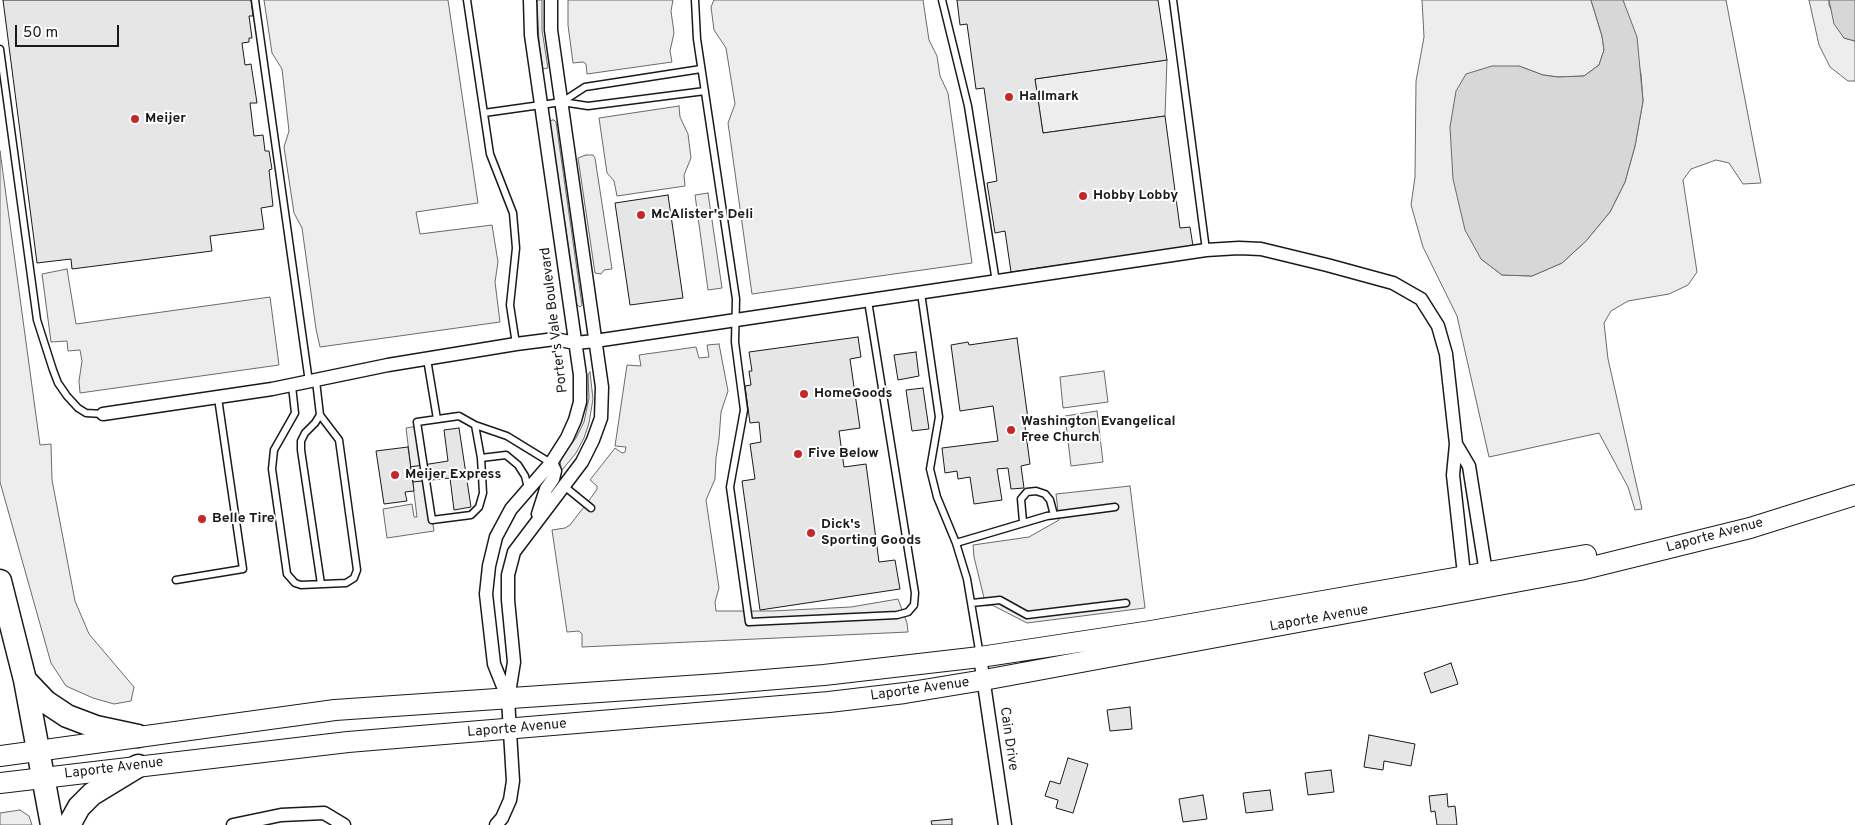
<!DOCTYPE html>
<html>
<head>
<meta charset="utf-8">
<style>
	body { margin:0 }
	#map { position:relative; width:1855px; height:825px; overflow:hidden; background:#fff; font-family:Overpass,sans-serif }
	canvas { display:block }
	.scale { position:absolute; left:15px; top:25px; width:104px; height:22px; box-sizing:border-box; border:2px solid #1a1a1a; border-top:0; padding-left:6px; font-size:15px; line-height:18px; white-space:nowrap; color:#1a1a1a; -webkit-text-stroke:4px #fff; paint-order:stroke }
</style>
</head>
<body>
<div id="map">
<canvas width="1855" height="825"></canvas>
<div class="scale">50 m</div>
</div>
<script>
const ctx = document.querySelector('canvas').getContext('2d');
ctx.lineJoin = 'round';
function fill(path, color) {
  ctx.fillStyle = color;
  ctx.fill(path, 'evenodd');
}
function toPath(rows) {
  const path = new Path2D();
  for (const r of rows) {
    path.moveTo(r[0], r[1]);
    for (let i = 2; i < r.length; i += 2) path.lineTo(r[i], r[i + 1]);
  }
  return path;
}
function strokePath(path, color, width, dash) {
  ctx.strokeStyle = color;
  ctx.lineWidth = width;
  ctx.lineCap = dash ? 'butt' : 'round';
  ctx.setLineDash(dash || []);
  ctx.stroke(path);
}
function write(font, color, halo, rows, align = 'center') {
  ctx.font = font + ' Overpass,sans-serif';
  ctx.lineWidth = 4;
  ctx.setLineDash([]);
  ctx.textBaseline = 'middle';
  ctx.strokeStyle = halo;
  ctx.fillStyle = color;
  for (const [text, x, y, turn = 0] of rows) {
    ctx.save();
    ctx.translate(x, y);
    ctx.rotate((+turn || 0) * Math.PI / 180);
    ctx.textAlign = isNaN(turn) ? turn : align;
    if (halo) ctx.strokeText(text, 0, 0);
    ctx.fillText(text, 0, 0);
    ctx.restore();
  }
}
const built = toPath([
	[264,0,448,0,478,203,416,212,420,234,492,225,498,262,495,282,500,322,320,347,316,329,302,228,294,213,284,147,289,131,282,69,272,53,264,0],
	[537,0,542,0,542,30,548,68,543,69,539,42,537,0],
	[568,0,673,0,671,11,674,33,670,51,672,62,587,74,586,64,583,62,573,63,568,25,568,0],
	[714,0,923,0,929,40,937,56,940,76,948,93,972,263,752,294,728,123,735,104,726,48,714,30,711,7,714,0],
	[1422,0,1591,0,1602,36,1604,50,1599,65,1584,76,1558,77,1543,75,1519,66,1481,259,1502,275,1532,276,1562,263,1586,241,1610,212,1625,182,1635,146,1643,101,1641,74,1623,0,1726,0,1761,183,1743,184,1729,163,1716,160,1691,169,1683,180,1697,272,1688,285,1669,294,1628,301,1611,311,1604,323,1608,359,1642,509,1635,510,1628,487,1599,433,1489,457,1457,316,1423,247,1411,205,1415,177,1416,81,1424,37,1422,0],
	[1809,0,1829,0,1829,5,1844,38,1855,41,1855,81,1848,81,1830,67,1819,45,1809,0],
	[1167,60,1165,116,1043,133,1035,79,1167,60],
	[679,106,680,117,688,134,691,158,684,175,685,186,617,196,614,181,607,173,599,118,679,106],
	[552,120,554,120,556,122,582,305,580,307,577,305,550,122,552,120],
	[0,151,40,445,51,444,52,480,75,601,89,634,134,687,131,701,114,704,93,698,66,686,51,663,0,482,0,151],
	[586,155,593,155,595,158,612,269,604,270,601,274,595,273,578,158,586,155],
	[708,193,722,288,708,290,695,195,708,193],
	[67,269,76,324,270,297,279,365,80,393,79,381,82,361,80,350,68,351,67,341,51,342,42,274,67,269],
	[719,344,728,391,721,412,719,439,716,458,715,479,706,500,719,588,715,602,716,611,772,611,851,607,898,599,907,623,908,632,582,647,582,634,579,631,567,632,552,530,565,528,570,525,593,495,597,489,597,486,590,480,615,448,622,453,625,452,626,447,615,446,627,365,641,366,639,355,696,347,699,358,709,357,707,345,719,344],
	[1104,371,1108,402,1063,408,1060,377,1104,371],
	[590,372,593,399,589,423,584,438,576,453,563,469,561,470,560,459,576,438,584,422,589,398,588,375,590,372],
	[1097,411,1103,462,1071,466,1065,416,1097,411],
	[418,426,434,531,387,538,383,509,412,504,414,517,417,517,406,428,418,426],
	[1130,486,1145,608,1027,623,992,605,986,606,974,557,973,545,1029,537,1059,520,1056,494,1130,486],
	[20,810,29,816,32,825,0,825,0,813,20,810]
]);
fill(built, '#ededed');
strokePath(built, '#6a6a6a', 1);
const water = toPath([
	[1591,0,1623,0,1637,37,1643,101,1635,146,1625,182,1610,212,1586,241,1562,263,1532,276,1502,275,1481,259,1465,230,1453,179,1450,127,1456,91,1466,74,1492,66,1519,66,1543,75,1558,77,1584,76,1599,65,1604,50,1602,36,1591,0],
	[1829,0,1855,0,1855,41,1844,38,1834,24,1829,0]
]);
fill(water, '#d7d7d7');
strokePath(water, '#6a6a6a', 1);
const building = toPath([
	[3,0,251,0,253,16,249,16,252,38,249,38,249,42,242,43,245,65,251,64,257,103,250,103,254,136,263,135,265,151,269,151,272,169,269,170,273,206,261,208,264,229,210,236,212,251,72,269,71,259,37,263,3,0],
	[957,0,1158,0,1167,60,1035,79,1043,133,1165,116,1180,228,1190,227,1193,246,1011,272,1005,231,995,233,987,183,997,181,984,88,976,89,967,24,960,25,957,0],
	[668,195,683,298,630,305,615,203,668,195],
	[858,337,861,357,850,359,860,428,839,431,844,467,866,464,879,562,895,560,900,589,760,610,742,481,755,479,750,444,761,442,759,422,750,423,745,386,751,385,749,371,752,371,749,352,858,337],
	[1017,338,1028,419,1024,419,1030,464,1021,466,1024,488,1011,489,1008,468,997,469,1002,500,974,504,970,477,958,479,957,471,945,473,942,448,998,441,993,406,960,411,951,345,968,342,969,345,1017,338],
	[916,352,919,376,898,380,894,355,916,352],
	[923,388,929,429,912,431,906,390,923,388],
	[459,428,471,507,454,510,450,478,413,482,410,467,448,461,444,430,459,428],
	[408,447,414,491,405,492,407,501,384,504,376,451,408,447],
	[1451,663,1458,684,1431,693,1424,673,1451,663],
	[1130,707,1132,729,1110,731,1107,710,1130,707],
	[1369,735,1415,744,1411,766,1384,761,1383,770,1364,767,1369,735],
	[1068,758,1088,764,1073,813,1056,808,1058,800,1045,796,1050,781,1060,784,1068,758],
	[1331,770,1334,792,1308,795,1305,773,1331,770],
	[1270,790,1273,810,1246,813,1243,793,1270,790],
	[1447,794,1448,807,1455,806,1457,825,1437,825,1435,811,1431,812,1429,796,1447,794],
	[1203,795,1207,819,1183,822,1179,799,1203,795],
	[952,819,952,825,932,825,931,821,952,819]
]);
fill(building, '#e6e6e6');
strokePath(building, '#1a1a1a', 1);
const lane = toPath([
	[255,0,309,382],
	[467,0,490,154,513,213,516,248,510,305,516,344],
	[695,0,697,39,736,299,735,342,744,410,730,487,749,622,897,615,908,612,914,605,915,593,868,301],
	[942,0,968,106,996,282],
	[1173,0,1206,250],
	[0,49,37,320,53,370,58,383,67,396,78,408,86,413,103,414],
	[701,69,585,87,562,102,588,106,705,91],
	[484,113,562,102],
	[921,293,939,417,930,469,937,497,956,543,967,579,980,656],
	[427,359,437,419],
	[316,381,320,415,315,423,305,433,301,441,301,450,321,584],
	[292,386,295,413,274,450,272,469,287,574,295,583,301,585,346,583,354,578,357,570,339,440,320,415],
	[459,416,475,425,481,458,483,493,479,507,471,515,432,520,417,422,459,416],
	[475,425,507,436,551,463],
	[481,458,506,455,518,465,525,476,528,488],
	[564,486,591,508],
	[1023,522,1021,499,1027,492,1036,491,1045,494,1050,500,1054,515],
	[956,543,1047,516,1115,507],
	[176,580,243,569,218,398],
	[972,603,1000,600,1027,615,1126,603]
]);
const street = toPath([
	[103,414,272,389,388,365,516,344,555,339,575,343,595,341,1206,250,1239,248,1261,249,1327,265,1393,283,1421,299,1438,326,1446,354,1456,444,1453,475,1465,583],
	[1456,444,1469,466,1487,579],
	[538,514,546,489,553,479,555,471,551,463],
	[980,657,1005,825],
	[508,699,494,664,486,594,489,566,496,537,511,509,551,463,567,438,575,420,580,402,580,375,531,35,530,0],
	[233,825,281,815,324,813,344,825],
	[496,825,502,818,510,800,513,781,508,699,514,662,508,600,508,575,514,552,582,462,593,440,601,418,602,387,551,30,551,0]
]);
const primary = toPath([
	[0,756,335,710,717,684,824,675,980,657,1151,631,1586,555],
	[0,783,348,742,829,702,905,693,984,680,1580,570,1750,528,1855,495]
]);
const highway = toPath([
	[0,581,25,680,52,825],
	[25,680,46,702,67,716,96,727,138,736],
	[69,825,79,807,92,794,138,766]
]);
strokePath(lane, '#1a1a1a', 9);
strokePath(street, '#1a1a1a', 15);
strokePath(primary, '#1a1a1a', 22);
strokePath(highway, '#1a1a1a', 25);
strokePath(lane, '#fff', 6);
strokePath(street, '#fff', 12);
strokePath(primary, '#fff', 20);
strokePath(highway, '#fff', 22);
for (const [x, y, r, color] of [
	[1009,97,5,"#c62828"],
	[135,119,5,"#c62828"],
	[1083,196,5,"#c62828"],
	[641,215,5,"#c62828"],
	[804,394,5,"#c62828"],
	[1011,430,5,"#c62828"],
	[798,454,5,"#c62828"],
	[395,475,5,"#c62828"],
	[202,519,5,"#c62828"],
	[811,533,5,"#c62828"]
]) {
  const dot = new Path2D();
  dot.arc(x, y, r, 0, 2 * Math.PI);
  ctx.fillStyle = color;
  ctx.fill(dot);
  strokePath(dot, '#fff', 2);
}
write('bold 14px', '#1a1a1a', '#fff', [
	["Hallmark",1019,97],
	["Meijer",145,119],
	["Hobby Lobby",1093,196],
	["McAlister's Deli",651,215],
	["HomeGoods",814,394],
	["Washington Evangelical",1021,422],
	["Free Church",1021,438],
	["Five Below",808,454],
	["Meijer Express",405,475],
	["Belle Tire",212,519],
	["Dick's",821,525],
	["Sporting Goods",821,541]
], 'left');
write('14px', '#1a1a1a', '#fff', [
	["Porter's Vale Boulevard",555,320,-97],
	["Laporte Avenue",1715,536,-15],
	["Laporte Avenue",1319,619,-10],
	["Laporte Avenue",920,690,-8],
	["Laporte Avenue",517,729,-5],
	["Cain Drive",1008,739,82],
	["Laporte Avenue",114,769,-7]
]);
</script>
</body>
</html>
